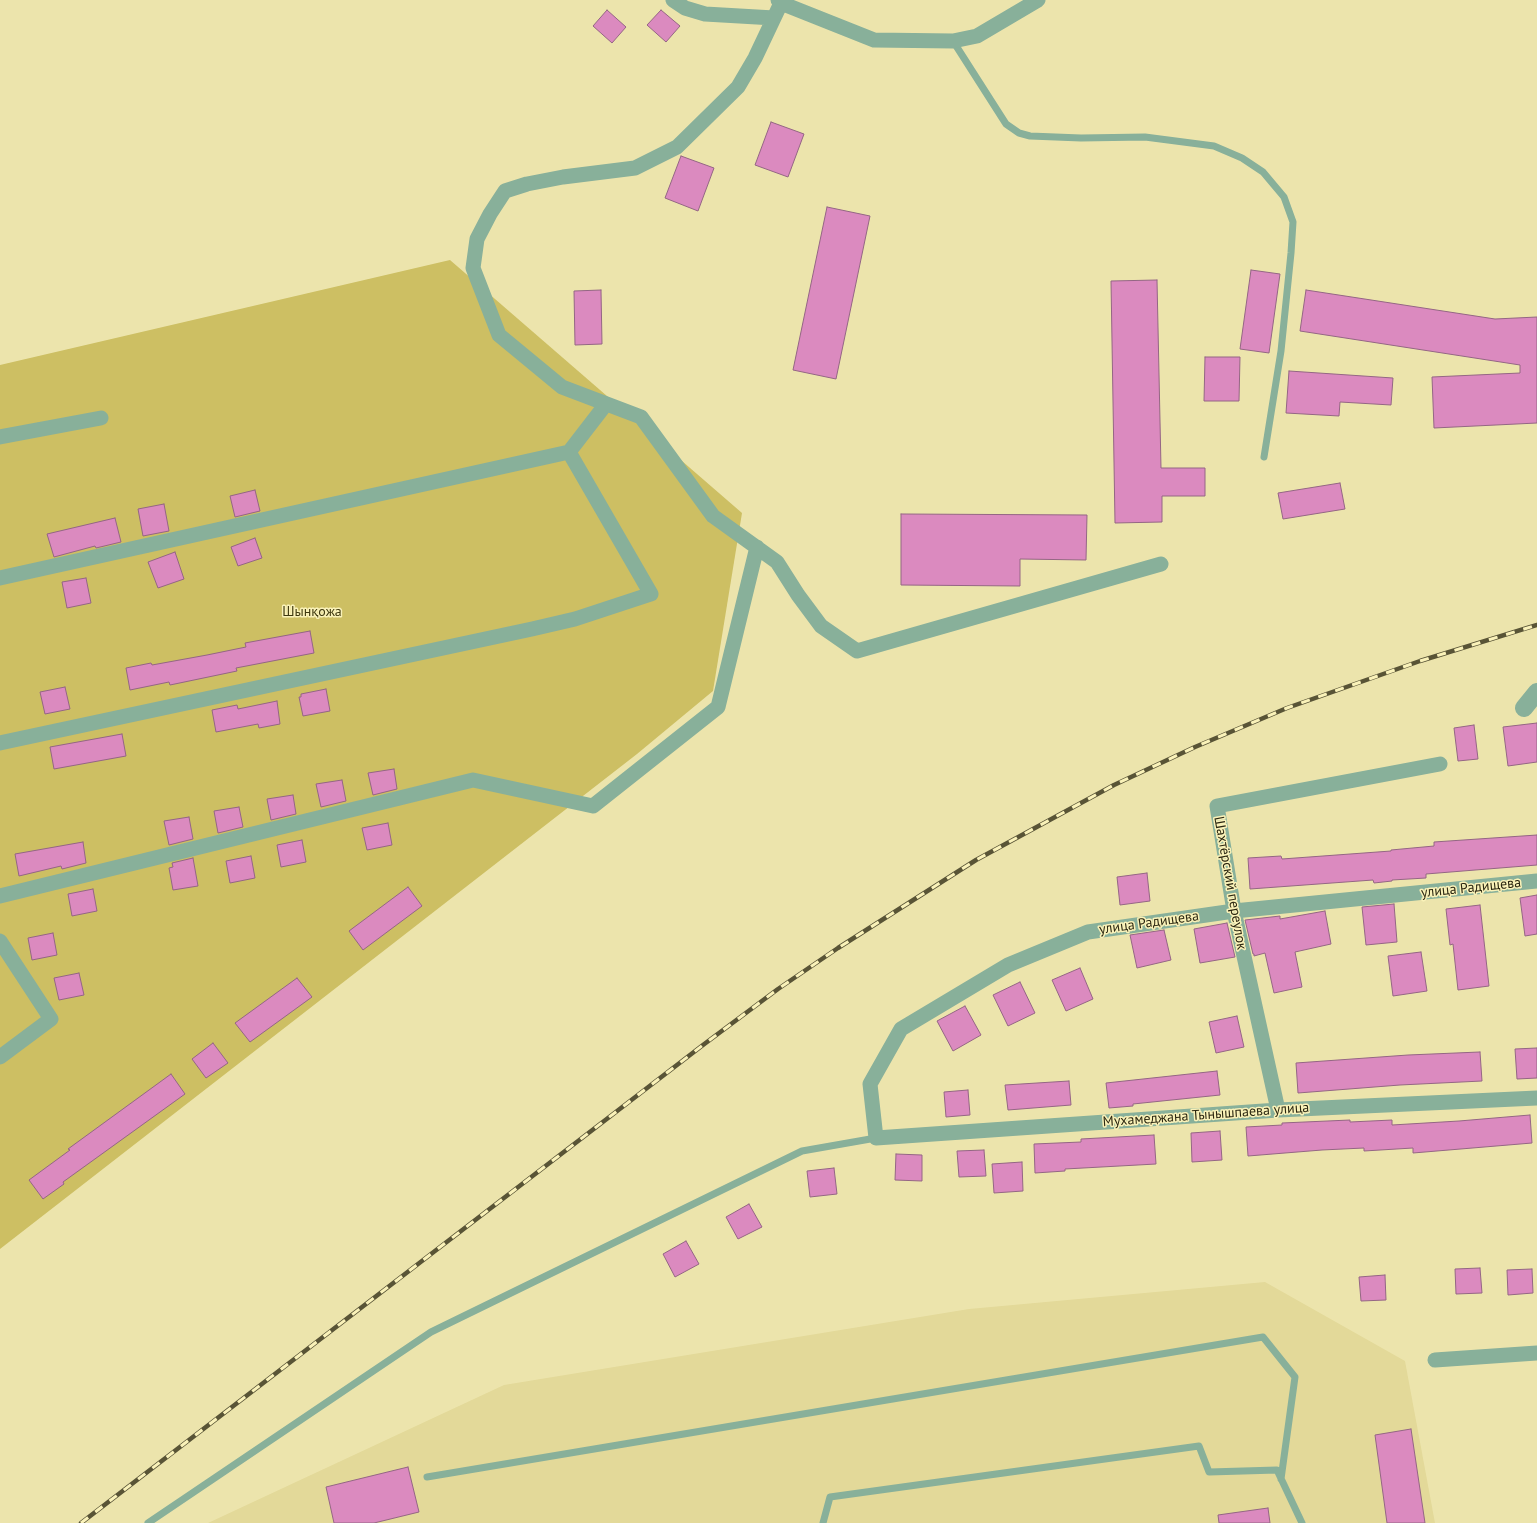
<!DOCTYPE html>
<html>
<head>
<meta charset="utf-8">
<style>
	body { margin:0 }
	canvas { display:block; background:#ece4ac }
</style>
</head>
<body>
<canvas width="1537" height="1523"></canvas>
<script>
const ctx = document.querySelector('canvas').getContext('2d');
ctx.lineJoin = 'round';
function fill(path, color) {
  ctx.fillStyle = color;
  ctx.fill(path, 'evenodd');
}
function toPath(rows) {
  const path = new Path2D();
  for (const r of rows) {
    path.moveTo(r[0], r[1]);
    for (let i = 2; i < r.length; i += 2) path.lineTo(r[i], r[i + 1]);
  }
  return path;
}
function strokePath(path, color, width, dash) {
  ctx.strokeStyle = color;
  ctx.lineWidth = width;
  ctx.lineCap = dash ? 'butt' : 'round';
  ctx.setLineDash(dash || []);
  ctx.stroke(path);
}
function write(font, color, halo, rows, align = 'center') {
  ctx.font = font + ' "PT Sans",sans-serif';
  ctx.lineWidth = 3;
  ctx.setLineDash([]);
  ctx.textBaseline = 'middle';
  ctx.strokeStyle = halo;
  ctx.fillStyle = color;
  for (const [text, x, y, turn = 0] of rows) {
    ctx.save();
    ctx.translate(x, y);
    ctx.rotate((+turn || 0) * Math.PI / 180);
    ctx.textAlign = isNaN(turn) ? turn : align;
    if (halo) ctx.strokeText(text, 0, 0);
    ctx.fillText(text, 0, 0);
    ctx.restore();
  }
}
fill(toPath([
	[1265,1282,1405,1361,1435,1523,208,1523,504,1385,969,1309]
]), '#e3d999');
fill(toPath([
	[450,260,742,513,713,691,637,754,0,1249,0,365]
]), '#cdbf63');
const building = toPath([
	[607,10,626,27,612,43,593,26,607,10],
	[661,10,680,26,666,42,647,25,661,10],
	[771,122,804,134,788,177,755,165,771,122],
	[681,156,714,168,698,211,665,198,681,156],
	[827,207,870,216,836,379,793,370,827,207],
	[1251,270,1280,274,1269,353,1240,349,1251,270],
	[1157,280,1161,468,1205,468,1205,496,1162,496,1162,522,1115,523,1111,281,1157,280],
	[601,290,602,344,575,345,574,291,601,290],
	[1306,290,1495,319,1537,317,1537,423,1434,428,1432,377,1520,373,1520,365,1300,331,1306,290],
	[1205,357,1240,357,1239,401,1204,401,1205,357],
	[1289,371,1393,378,1391,405,1340,402,1339,416,1286,413,1289,371],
	[1340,483,1345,509,1283,519,1278,493,1340,483],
	[255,490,260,511,235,517,230,496,255,490],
	[164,504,169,531,143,536,138,509,164,504],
	[901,514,1087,515,1086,560,1020,559,1020,586,901,585,901,514],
	[115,518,121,542,96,548,95,546,54,557,47,534,115,518],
	[255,538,262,558,238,566,231,547,255,538],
	[175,552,184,579,158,588,148,562,175,552],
	[86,578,91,603,67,608,62,582,86,578],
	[310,631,314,653,236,668,237,671,170,685,169,682,130,690,126,668,151,663,152,665,207,655,246,647,245,643,310,631],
	[65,687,70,709,45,714,40,692,65,687],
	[326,689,330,711,303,716,299,697,301,697,301,694,326,689],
	[277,701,280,724,259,728,258,724,216,732,212,710,237,705,238,709,277,701],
	[1537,723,1537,762,1508,766,1503,727,1537,723],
	[1474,725,1478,759,1458,761,1454,728,1474,725],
	[122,734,126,756,54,769,50,747,122,734],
	[394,769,397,789,373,795,368,773,394,769],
	[342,780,346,801,321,807,316,784,342,780],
	[293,795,296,814,271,820,267,799,293,795],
	[239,807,243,827,218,833,214,811,239,807],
	[189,817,193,839,169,845,164,821,189,817],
	[388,823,392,845,367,850,362,828,388,823],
	[1537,835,1537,865,1426,874,1426,878,1392,880,1392,881,1374,883,1373,880,1250,889,1248,858,1281,856,1282,859,1391,851,1391,850,1434,846,1434,842,1537,835],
	[302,840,306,862,281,867,277,845,302,840],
	[83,842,86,863,62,869,61,866,19,876,15,854,83,842],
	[251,856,255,878,230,883,226,861,251,856],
	[193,858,198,886,173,890,169,868,173,867,172,863,193,858],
	[1147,873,1150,901,1120,905,1117,877,1147,873],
	[408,887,422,906,363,950,349,931,408,887],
	[93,889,97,911,72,916,68,894,93,889],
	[1537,895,1537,934,1525,936,1520,898,1537,895],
	[1394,904,1397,942,1366,945,1362,907,1394,904],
	[1480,905,1489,986,1458,990,1453,944,1450,945,1446,909,1480,905],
	[1325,911,1331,944,1295,952,1302,987,1274,993,1265,953,1254,956,1254,954,1253,954,1245,920,1280,916,1280,919,1325,911],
	[1227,923,1235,957,1200,963,1194,929,1227,923],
	[1164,930,1171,960,1137,968,1130,935,1164,930],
	[53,933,57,955,32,960,28,938,53,933],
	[1421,952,1427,991,1393,996,1388,956,1421,952],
	[1080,968,1093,999,1066,1011,1052,980,1080,968],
	[79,973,84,995,59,1000,54,978,79,973],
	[297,978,312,997,250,1042,235,1023,297,978],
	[1020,982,1035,1013,1008,1026,993,995,1020,982],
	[965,1006,981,1035,953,1051,937,1021,965,1006],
	[1237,1016,1244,1047,1216,1053,1209,1022,1237,1016],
	[213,1043,228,1063,206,1078,192,1059,213,1043],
	[1537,1048,1537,1078,1517,1079,1515,1049,1537,1048],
	[1480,1052,1482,1081,1400,1085,1298,1093,1296,1063,1408,1055,1480,1052],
	[1217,1071,1220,1095,1133,1104,1133,1106,1109,1108,1106,1083,1217,1071],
	[171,1074,185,1094,63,1182,64,1184,43,1199,29,1180,70,1150,68,1149,171,1074],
	[1069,1081,1071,1105,1008,1110,1005,1085,1069,1081],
	[968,1090,970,1115,946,1117,944,1092,968,1090],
	[1530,1115,1532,1143,1413,1153,1413,1148,1364,1151,1364,1148,1322,1150,1248,1156,1246,1127,1282,1125,1282,1123,1350,1120,1350,1122,1392,1120,1392,1125,1459,1121,1530,1115],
	[1220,1131,1222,1160,1192,1162,1191,1133,1220,1131],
	[1154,1135,1156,1164,1065,1169,1065,1171,1035,1173,1034,1144,1081,1142,1081,1139,1154,1135],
	[984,1150,986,1176,959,1177,957,1151,984,1150],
	[896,1154,922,1155,922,1181,895,1180,896,1154],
	[1022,1162,1023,1191,994,1193,992,1164,1022,1162],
	[834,1168,837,1194,810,1197,807,1171,834,1168],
	[749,1204,762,1227,738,1239,726,1217,749,1204],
	[686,1241,699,1264,675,1277,663,1254,686,1241],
	[1480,1268,1482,1293,1456,1294,1455,1269,1480,1268],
	[1532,1269,1533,1293,1508,1295,1507,1270,1532,1269],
	[1385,1275,1386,1300,1361,1301,1359,1277,1385,1275],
	[1411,1429,1425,1523,1387,1523,1375,1435,1411,1429],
	[408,1467,419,1512,374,1523,334,1523,326,1487,408,1467],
	[1268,1508,1270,1523,1219,1523,1218,1515,1268,1508]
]);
fill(building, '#db8abf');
strokePath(building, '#946684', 1);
strokePath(toPath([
	[953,41,1006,124,1019,133,1030,136,1081,138,1145,137,1214,146,1242,158,1263,172,1284,197,1293,222,1291,253,1281,351,1264,457],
	[427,1477,1263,1337,1295,1377,1281,1479],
	[148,1523,431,1332,802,1151,876,1138],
	[823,1523,830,1497,1199,1446,1209,1472,1277,1470,1302,1523]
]), '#88b09a', 7);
strokePath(toPath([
	[673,0,685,8,705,14,774,18],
	[778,0,781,3,874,40,953,41,977,36,1038,0],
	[781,3,755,58,738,87,677,147,635,168,563,177,527,184,505,191,490,214,477,239,473,268,499,335,562,387,641,417,713,516,777,562,798,595,821,626,857,651,1161,564],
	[0,437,101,418],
	[0,578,569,452],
	[0,743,532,629,575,619,651,594,569,452,606,404],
	[1537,881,1234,911,1088,932,1008,965,901,1029,870,1084,876,1138,1278,1110,1537,1098],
	[0,896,473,780,593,806,718,707,757,547],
	[0,941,51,1019,0,1057],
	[1278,1110,1234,911,1217,806,1440,764],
	[1435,1360,1537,1353]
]), '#88b09a', 15);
strokePath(toPath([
	[1524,708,1537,692]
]), '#88b09a', 18);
const rail = toPath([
	[81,1523,703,1045,778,989,838,948,976,860,1114,785,1195,747,1287,708,1420,661,1537,625]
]);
strokePath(rail, '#595436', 4.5);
strokePath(rail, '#faf2b9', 3, [9]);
write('14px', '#3f390f', '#faf2b9', [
	["Шынқожа",312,612]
]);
write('14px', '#2a2610', '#faf2b9', [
	["Шахтёрский переулок",1230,883,80],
	["улица Радищева",1471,888,-6],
	["улица Радищева",1149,923,-8],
	["Мухамеджана Тынышпаева улица",1206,1115,-4]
]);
</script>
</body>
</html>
